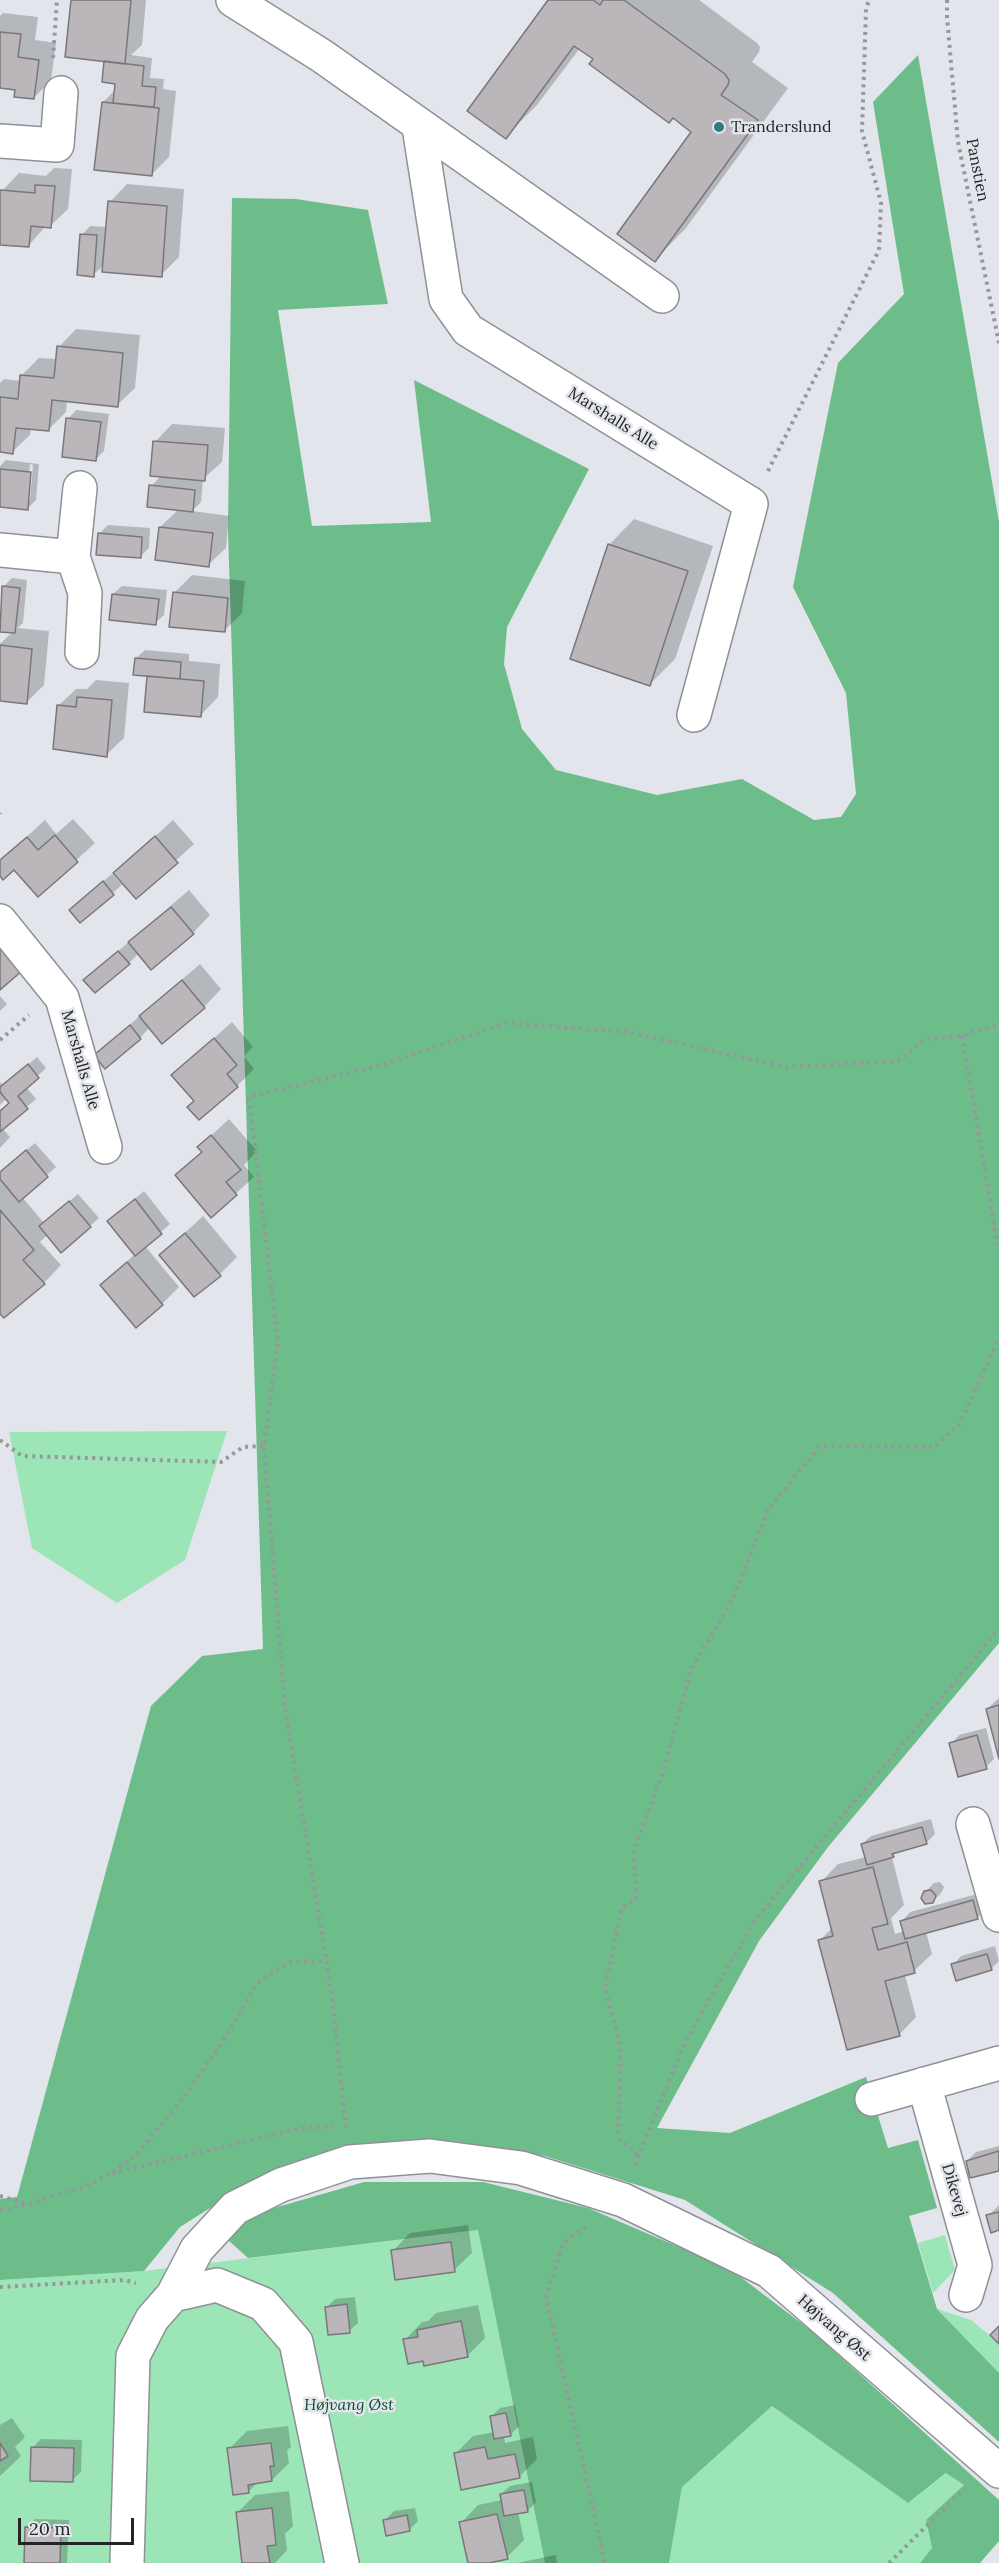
<!DOCTYPE html>
<html>
<head>
<meta charset="utf-8">
<style>
	body { margin:0 }
	#map { position:relative; width:999px; height:2563px; overflow:hidden; background:#e2e5eb; font-family:Lora,serif }
	canvas { display:block }
	.scale { position:absolute; left:18px; top:2518px; width:116px; height:27px; box-sizing:border-box; border:3px solid #242527; border-top:0; padding-left:8px; font-size:18px; line-height:21px; white-space:nowrap; color:#242527; -webkit-text-stroke:4px #e2e5eb; paint-order:stroke }
</style>
</head>
<body>
<div id="map">
<canvas width="999" height="2563"></canvas>
<div class="scale">20 m</div>
</div>
<script>
const ctx = document.querySelector('canvas').getContext('2d');
ctx.lineJoin = 'round';
function fill(path, color) {
  ctx.fillStyle = color;
  ctx.fill(path, 'evenodd');
}
function toPath(rows) {
  const path = new Path2D();
  for (const r of rows) {
    path.moveTo(r[0], r[1]);
    for (let i = 2; i < r.length; i += 2) path.lineTo(r[i], r[i + 1]);
  }
  return path;
}
function strokePath(path, color, width, dash) {
  ctx.strokeStyle = color;
  ctx.lineWidth = width;
  ctx.lineCap = dash ? 'butt' : 'round';
  ctx.setLineDash(dash || []);
  ctx.stroke(path);
}
function write(font, color, halo, rows, align = 'center') {
  ctx.font = font + ' Lora,serif';
  ctx.lineWidth = 5;
  ctx.setLineDash([]);
  ctx.textBaseline = 'middle';
  ctx.strokeStyle = halo;
  ctx.fillStyle = color;
  for (const [text, x, y, turn = 0] of rows) {
    ctx.save();
    ctx.translate(x, y);
    ctx.rotate((+turn || 0) * Math.PI / 180);
    ctx.textAlign = isNaN(turn) ? turn : align;
    if (halo) ctx.strokeText(text, 0, 0);
    ctx.fillText(text, 0, 0);
    ctx.restore();
  }
}
fill(toPath([
	[227,1431,185,1560,117,1603,32,1548,9,1432],
	[478,2230,545,2563,0,2563,0,2280,144,2271],
	[945,2235,955,2270,933,2293,918,2243],
	[937,2309,971,2320,999,2343,999,2373],
	[772,2406,908,2503,947,2473,965,2486,926,2520,932,2548,920,2563,669,2563,682,2487]
]), '#9ce5b6');
fill(toPath([
	[918,55,999,522,999,1643,828,1847,759,1941,657,2128,730,2133,866,2077,888,2148,918,2140,937,2208,909,2216,937,2309,999,2373,999,2442,833,2293,685,2200,545,2156,445,2141,347,2145,248,2184,180,2227,144,2271,0,2280,0,2199,17,2197,151,1706,202,1656,263,1649,228,530,232,198,296,199,368,210,388,304,278,310,312,526,431,522,414,380,589,469,507,627,504,664,522,729,556,770,657,795,742,779,814,820,841,817,856,794,846,693,793,587,838,363,904,294,873,102],
	[364,2182,483,2182,588,2208,730,2269,813,2332,999,2500,999,2541,980,2563,920,2563,932,2548,926,2520,964,2485,946,2473,908,2503,772,2406,682,2487,669,2563,545,2563,478,2230,248,2258,228,2240,250,2215]
]), '#6cbd8a');
fill(toPath([
	[73,0,146,0,142,45,131,55,152,58,150,78,164,79,163,89,176,91,169,157,151,175,103,102,116,89,117,82],
	[550,0,699,0,757,43,760,47,759,52,752,62,788,88,686,228,655,260,693,132,580,48,537,105,505,137],
	[3,13,38,17,35,40,56,43,51,80,34,98,17,88,0,86,0,16],
	[54,168,72,169,68,209,50,226,46,226,28,246,0,243,2,191,19,173,46,176],
	[127,184,184,189,179,257,161,275,105,264,93,275,82,235,90,226,107,227,110,202],
	[76,329,140,335,135,388,117,405,67,400,66,412,48,430,31,428,30,435,12,452,0,451,0,383,4,379,21,381,22,375,39,358,57,359,59,347],
	[76,410,109,414,104,451,96,459,68,419],
	[172,424,225,428,222,462,203,479,201,502,192,511,229,516,226,548,208,565,160,527,179,509,151,486,161,476,155,442],
	[6,460,39,464,36,500,27,509,0,506,0,466],
	[30,464,33,465,30,501,27,501],
	[634,519,713,546,675,659,650,684,609,545],
	[108,525,150,528,149,548,140,557,99,534],
	[192,575,245,581,242,613,224,631,174,593],
	[12,578,27,580,23,623,17,628,49,631,44,685,26,703,0,700,0,644,13,631,0,630,0,620,3,587],
	[122,586,167,590,164,615,155,623,113,594],
	[145,650,189,654,189,661,220,664,218,697,201,715,149,675,136,658],
	[96,680,129,683,124,738,106,755,58,706,76,689,87,689],
	[73,819,95,843,38,895,14,868,0,874,0,861,45,820,56,834],
	[173,820,194,844,136,897,115,873],
	[112,874,122,885,80,921,79,901],
	[189,890,210,915,193,933,139,953,129,963,94,972],
	[200,964,221,989,204,1007,150,1027,140,1038,104,1047],
	[0,996,7,1004,0,1011],
	[232,1022,253,1047,244,1056,254,1069,237,1086,196,1100,173,1075],
	[37,1057,46,1068,26,1087,36,1099,2,1128,10,1137,0,1148,0,1111,11,1102,7,1098,0,1105,0,1082,3,1086],
	[229,1119,257,1151,244,1165,254,1177,211,1216,177,1175,202,1151,199,1147],
	[35,1143,56,1167,22,1197,44,1223,78,1194,99,1218,90,1226,48,1234,40,1242,61,1265,44,1283,0,1311,0,1172],
	[144,1191,170,1224,145,1246,179,1287,162,1304,102,1285,135,1254,109,1221],
	[203,1216,237,1257,220,1274,161,1255],
	[999,1698,999,1753,987,1709],
	[986,1728,994,1759,986,1767,951,1744,959,1735],
	[931,1819,935,1834,926,1843,898,1851,892,1857,904,1905,891,1918,895,1934,905,1931,902,1921,910,1912,981,1893,985,1909,977,1918,926,1932,932,1954,914,1971,905,1975,916,2017,899,2035,819,1941,833,1927,821,1882,838,1864,866,1857,862,1844,871,1836],
	[940,1882,944,1887,941,1893,932,1902,925,1892,934,1883],
	[995,1946,999,1961,991,1969,953,1965,961,1956],
	[999,2146,999,2169,967,2161,976,2152],
	[999,2205,999,2229,988,2216],
	[468,2225,472,2253,454,2270,393,2251,410,2233],
	[355,2297,358,2323,349,2331,326,2308,335,2299],
	[478,2305,485,2338,467,2356,424,2359,405,2340,422,2322,428,2321,436,2313],
	[515,2405,519,2426,510,2435,504,2436,505,2443,533,2437,537,2459,519,2477,455,2454,473,2436,495,2432,492,2416,500,2408],
	[12,2418,25,2437,15,2447,21,2456,0,2476,0,2425],
	[288,2426,291,2447,287,2450,289,2463,272,2480,258,2482,248,2492,229,2449,247,2431],
	[41,2439,82,2440,81,2472,72,2480,32,2448],
	[532,2482,536,2502,527,2511,518,2512,524,2540,507,2557,482,2563,470,2563,461,2523,478,2505,502,2500,501,2494,510,2486],
	[289,2491,293,2526,285,2534,287,2550,275,2563,243,2563,238,2512,255,2495],
	[415,2508,418,2521,409,2530,385,2520,394,2511],
	[35,2519,69,2520,67,2563,25,2563,26,2527],
	[556,2555,557,2563,517,2563]
]), '#0003');
const building = toPath([
	[71,0,131,0,125,64,65,57,71,0],
	[548,0,593,0,600,5,603,0,624,0,725,74,729,80,728,85,721,95,758,120,655,262,617,234,691,132,673,118,669,123,589,64,593,59,574,46,506,139,467,111,548,0],
	[0,32,21,34,18,57,39,60,34,99,14,97,15,90,0,88,0,32],
	[104,61,144,66,142,86,156,87,154,107,113,103,115,84,102,82,104,61],
	[102,102,159,108,152,176,94,170,102,102],
	[35,185,55,186,51,228,31,226,29,247,0,245,0,190,35,193,35,185],
	[108,201,167,206,162,277,102,272,108,201],
	[80,234,97,235,94,277,77,275,80,234],
	[57,346,123,353,118,407,52,400,49,431,16,428,13,454,0,452,0,397,18,399,20,375,54,378,57,346],
	[66,418,101,422,96,461,62,457,66,418],
	[153,441,208,445,205,481,150,476,153,441],
	[0,469,31,472,28,510,0,507,0,469],
	[149,485,195,490,193,512,147,507,149,485],
	[159,527,213,533,209,567,155,560,159,527],
	[98,533,142,537,141,558,96,555,98,533],
	[608,544,688,571,650,686,570,659,608,544],
	[2,586,20,588,15,633,0,632,2,586],
	[173,592,228,598,225,632,169,627,173,592],
	[112,594,159,599,156,625,109,620,112,594],
	[0,645,32,649,27,704,0,701,0,645],
	[135,658,181,662,180,679,133,675,135,658],
	[147,676,204,681,201,717,144,712,147,676],
	[77,697,112,700,107,757,53,749,57,705,76,707,77,697],
	[55,835,78,862,38,897,14,870,3,880,0,876,0,860,27,837,38,850,55,835],
	[155,836,178,863,136,899,113,873,155,836],
	[103,881,114,895,80,923,69,910,103,881],
	[171,907,194,934,151,970,128,942,171,907],
	[0,944,23,970,0,990,0,944],
	[118,951,130,964,95,993,83,980,118,951],
	[182,980,205,1008,162,1044,139,1016,182,980],
	[130,1025,141,1039,105,1069,94,1055,130,1025],
	[214,1038,237,1065,227,1074,238,1087,199,1120,187,1107,194,1101,171,1075,214,1038],
	[28,1064,39,1078,18,1096,28,1109,0,1132,0,1111,9,1103,0,1092,0,1087,28,1064],
	[211,1135,241,1170,226,1182,237,1195,211,1218,175,1175,202,1152,197,1147,211,1135],
	[26,1150,48,1177,19,1202,0,1179,0,1172,26,1150],
	[135,1199,162,1234,135,1256,107,1221,135,1199],
	[69,1201,91,1227,61,1253,39,1226,69,1201],
	[0,1210,34,1250,23,1260,45,1284,4,1318,0,1314,0,1210],
	[185,1233,221,1276,194,1297,159,1255,185,1233],
	[127,1262,163,1305,136,1328,100,1285,127,1262],
	[999,1705,999,1759,986,1709,999,1705],
	[977,1735,987,1769,958,1777,949,1743,977,1735],
	[922,1827,927,1844,892,1854,894,1857,867,1865,861,1844,922,1827],
	[873,1867,888,1924,872,1928,878,1950,907,1942,915,1973,885,1981,900,2036,847,2050,818,1940,833,1936,819,1881,873,1867],
	[931,1890,936,1896,933,1903,925,1904,921,1898,924,1891,931,1890],
	[973,1900,978,1919,905,1939,900,1921,973,1900],
	[987,1954,992,1970,956,1981,951,1964,987,1954],
	[999,2151,999,2171,970,2178,966,2161,999,2151],
	[999,2212,999,2230,991,2233,986,2215,999,2212],
	[451,2242,455,2272,395,2280,391,2250,451,2242],
	[347,2304,350,2333,328,2335,325,2307,347,2304],
	[461,2321,468,2357,424,2366,423,2361,408,2364,403,2339,418,2337,417,2330,461,2321],
	[999,2326,999,2344,990,2335,999,2326],
	[506,2413,511,2436,494,2439,490,2416,506,2413],
	[0,2443,8,2456,0,2461,0,2443],
	[271,2443,274,2466,270,2466,272,2481,248,2485,249,2493,233,2495,227,2448,271,2443],
	[31,2447,74,2448,73,2482,30,2481,31,2447],
	[485,2447,488,2459,515,2454,520,2478,461,2490,454,2453,485,2447],
	[524,2490,528,2512,504,2516,500,2494,524,2490],
	[272,2508,276,2545,267,2546,270,2563,242,2563,236,2512,272,2508],
	[497,2514,508,2559,489,2563,468,2563,459,2522,497,2514],
	[407,2515,410,2531,386,2536,383,2520,407,2515],
	[25,2527,61,2528,60,2563,24,2563,25,2527]
]);
fill(building, '#bbb6ba');
strokePath(building, '#7a767a', 1.5);
const minor = toPath([
	[233,0,322,56,662,296],
	[419,127,446,299,468,330,751,504,694,715],
	[0,141,57,145,61,93],
	[80,488,73,557,85,593,82,652],
	[0,550,73,557],
	[0,921,62,998,105,1147],
	[973,1824,999,1915],
	[924,2084,975,2265,966,2295],
	[872,2099,999,2063],
	[173,2295,197,2249,235,2208,281,2185,350,2162,430,2156,521,2168,623,2200,769,2271,999,2471],
	[127,2563,133,2356,152,2319,173,2295,217,2285,263,2304,296,2342,342,2563]
]);
strokePath(minor, '#8e9196', 36);
strokePath(toPath([
	[947,0,947,17,958,142,999,343],
	[53,58,57,0],
	[768,471,879,250,881,203,862,131,866,9,869,0],
	[0,813,0,814],
	[962,1036,999,1253],
	[0,1040,29,1015],
	[0,1440,22,1456,221,1462,243,1447,264,1446],
	[346,2128,332,1996,285,1707,264,1446,278,1342,249,1097,382,1065,506,1023,628,1032,786,1067,898,1061,925,1039,962,1036,999,1023],
	[638,2155,618,2138,621,2047,605,1988,622,1907,636,1899,634,1849,664,1769,691,1670,733,1598,769,1508,820,1446,935,1447,959,1425,999,1338],
	[635,2165,684,2044,755,1920,999,1629],
	[112,2173,302,2128,333,2127],
	[0,2196,28,2204],
	[0,2210,28,2204,84,2187,109,2174,136,2155,180,2102,225,2038,257,1983,289,1962,327,1961],
	[586,2227,563,2244,546,2296,605,2563],
	[0,2287,124,2280,136,2283],
	[889,2563,964,2489]
]), '#95979b', 4, [3, 4.5]);
strokePath(minor, '#fff', 33);
for (const [x, y, r, color] of [
	[719,127,6,"#307882"]
]) {
  const dot = new Path2D();
  dot.arc(x, y, r, 0, 2 * Math.PI);
  ctx.fillStyle = color;
  ctx.fill(dot);
  strokePath(dot, '#e2e5eb', 2);
}
write('16px', '#242527', '#e2e5eb', [
	["Tranderslund",731,127]
], 'left');
write('16px', '#242527', '#e2e5eb', [
	["Panstien",977,170,79],
	["Marshalls Alle",613,419,32],
	["Marshalls Alle",80,1060,74],
	["Dikevej",954,2190,74],
	["Højvang Øst",834,2328,41]
]);
write('italic 16px', '#0d4d2c', '#e2e5eb', [
	["Højvang Øst",349,2405]
]);
</script>
</body>
</html>
